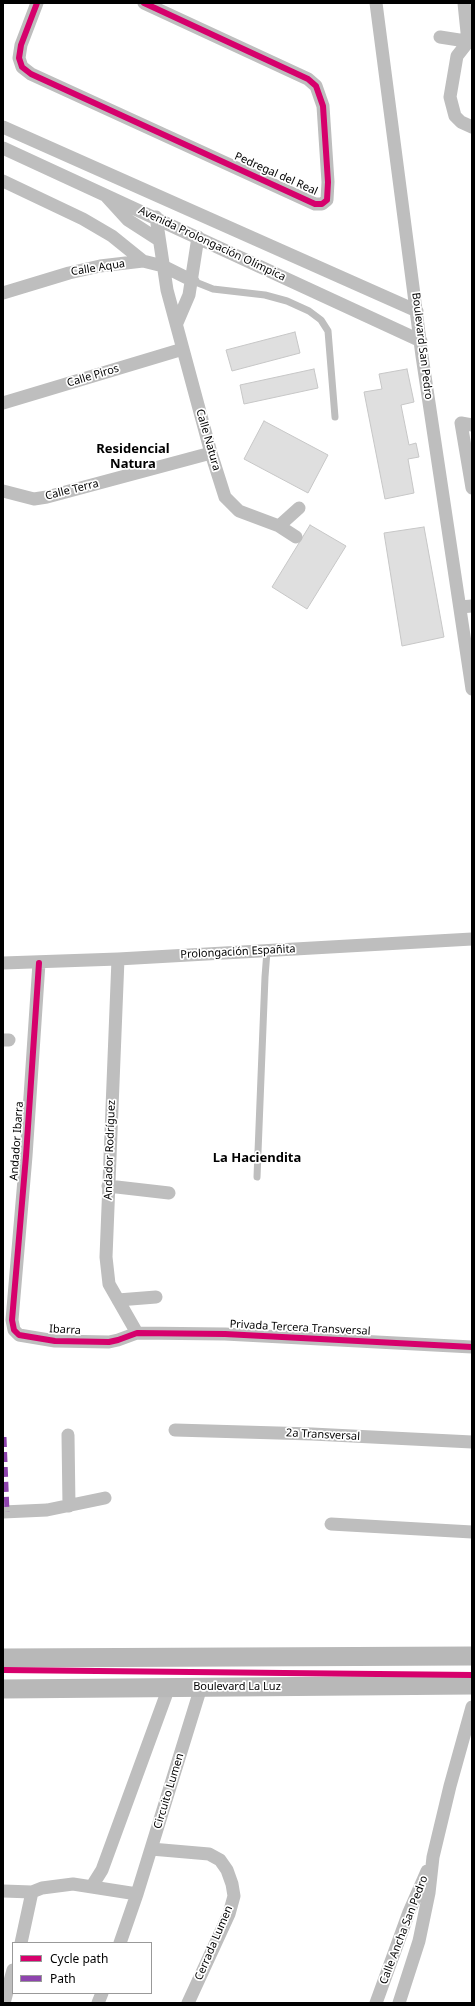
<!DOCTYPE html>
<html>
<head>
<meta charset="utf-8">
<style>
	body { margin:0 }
	#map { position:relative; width:475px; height:2006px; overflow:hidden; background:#fff; font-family:"Noto Sans",sans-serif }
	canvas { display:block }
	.frame { position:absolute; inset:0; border:4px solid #000; pointer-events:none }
	.legend { position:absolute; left:12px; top:1942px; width:140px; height:52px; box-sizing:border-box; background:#fff; border:1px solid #999; margin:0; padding:5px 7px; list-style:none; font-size:12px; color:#000 }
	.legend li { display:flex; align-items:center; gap:8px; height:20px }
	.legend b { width:20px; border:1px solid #999 }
</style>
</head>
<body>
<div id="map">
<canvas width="475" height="2006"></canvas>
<div class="frame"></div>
<ul class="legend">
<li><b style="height:5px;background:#d6006c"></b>Cycle path</li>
<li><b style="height:5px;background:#8e44ad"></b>Path</li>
</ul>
</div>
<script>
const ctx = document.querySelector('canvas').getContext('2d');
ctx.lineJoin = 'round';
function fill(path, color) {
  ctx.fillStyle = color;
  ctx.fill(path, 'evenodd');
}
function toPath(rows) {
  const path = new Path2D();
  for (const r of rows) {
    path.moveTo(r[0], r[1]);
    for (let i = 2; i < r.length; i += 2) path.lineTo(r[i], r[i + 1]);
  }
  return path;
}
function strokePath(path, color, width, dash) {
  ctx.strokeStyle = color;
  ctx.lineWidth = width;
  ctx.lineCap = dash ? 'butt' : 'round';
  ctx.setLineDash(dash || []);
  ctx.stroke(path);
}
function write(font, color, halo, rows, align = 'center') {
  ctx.font = font + ' "Noto Sans",sans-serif';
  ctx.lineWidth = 3.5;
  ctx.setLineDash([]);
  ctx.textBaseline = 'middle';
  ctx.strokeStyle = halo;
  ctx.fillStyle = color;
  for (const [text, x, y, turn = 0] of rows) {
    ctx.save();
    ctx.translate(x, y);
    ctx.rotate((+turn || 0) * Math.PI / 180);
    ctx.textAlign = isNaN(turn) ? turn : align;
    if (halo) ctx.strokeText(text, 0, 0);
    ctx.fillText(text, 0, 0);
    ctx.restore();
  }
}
const building = toPath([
	[295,332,300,353,232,371,226,350,295,332],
	[314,369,318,388,244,404,240,385,314,369],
	[407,369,414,402,401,405,409,445,416,443,419,457,408,459,414,493,385,499,364,392,382,389,379,374,407,369],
	[264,421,328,455,308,493,244,459,264,421],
	[310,525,346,546,307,609,272,587,310,525],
	[424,527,444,637,402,646,384,533,424,527]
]);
fill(building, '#dfdfdf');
strokePath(building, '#c7c7c7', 1);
strokePath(toPath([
	[193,281,213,289,265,295,287,301,309,311,321,320,328,331,335,417],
	[257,1177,265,977,267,951]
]), '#bebebe', 7);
strokePath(toPath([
	[37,3,21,45,19,58,22,67,31,74,315,204,322,204,327,200,328,182,323,106,316,86,308,79,144,3],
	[376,3,422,356,472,689],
	[464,3,468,42],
	[440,37,472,42],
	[468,42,457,56,450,97,455,116,461,122,472,127],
	[3,127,417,311],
	[3,148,421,341],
	[3,181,83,219,112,236,143,261],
	[107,197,128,220,159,240],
	[156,217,167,290,211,453,225,497,239,511,279,526,296,537],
	[3,293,69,273,100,266,143,261,163,266,193,281],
	[177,323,189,295,198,237],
	[3,403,183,349],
	[472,425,461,423,472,488],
	[3,491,34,499,47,497,211,453],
	[279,526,299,508],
	[460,607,472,606],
	[118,959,106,1257,109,1284,137,1333],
	[3,963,118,959,472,939],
	[39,963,26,1156,12,1320,14,1330,19,1335,55,1341,109,1342,118,1340,137,1333,225,1334,472,1347],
	[3,1040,9,1040],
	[108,1186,169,1193],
	[118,1300,156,1297],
	[175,1430,312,1434,472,1442],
	[68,1435,69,1506],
	[3,1512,47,1510,105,1498],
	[331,1524,472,1532],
	[151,1849,209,1854,220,1860,227,1870,232,1884,234,1896,229,1914,188,2003],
	[92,1886,102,1870,169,1687],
	[3,1891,32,1892,42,1888,73,1884,137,1894],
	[21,1943,32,1892],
	[120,1943,137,1894,201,1687],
	[4,2003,13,1970],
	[98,2003,102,1993],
	[376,2003,409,1912,427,1871],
	[399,2003,419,1941,429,1893,433,1857,450,1786,472,1707]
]), '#bebebe', 13);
strokePath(toPath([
	[3,1658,472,1656],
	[3,1689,472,1685]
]), '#b8b8b8', 19);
strokePath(toPath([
	[4,1437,7,1512]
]), '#8e44ad', 5, [10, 5]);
strokePath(toPath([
	[37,3,21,45,19,58,22,67,31,74,315,204,322,204,327,200,328,182,323,106,316,86,308,79,144,3],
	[39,963,26,1156,12,1320,14,1330,19,1335,55,1341,109,1342,118,1340,137,1333,225,1334,472,1347],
	[3,1670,472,1675]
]), '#d6006c', 6);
write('11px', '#000', '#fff', [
	["Pedregal del Real",276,174,24],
	["Avenida Prolongación Olímpica",212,244,25],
	["Calle Aqua",98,268,-9],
	["Boulevard San Pedro",422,346,83],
	["Calle Piros",93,376,-17],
	["Calle Natura",208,440,74],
	["Calle Terra",72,490,-14],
	["Prolongación Españita",238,952,-3],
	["Andador Ibarra",17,1141,-86],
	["Andador Rodríguez",110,1150,-88],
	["Privada Tercera Transversal",300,1328,3],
	["Ibarra",65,1330,3],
	["2a Transversal",323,1435,3],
	["Boulevard La Luz",237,1687],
	["Circuito Lumen",169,1791,-73],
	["Calle Ancha San Pedro",404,1930,-69],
	["Cerrada Lumen",214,1943,-67]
]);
write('bold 13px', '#000', '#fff', [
	["Residencial",133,449],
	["Natura",133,464],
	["La Haciendita",257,1158]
]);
</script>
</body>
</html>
